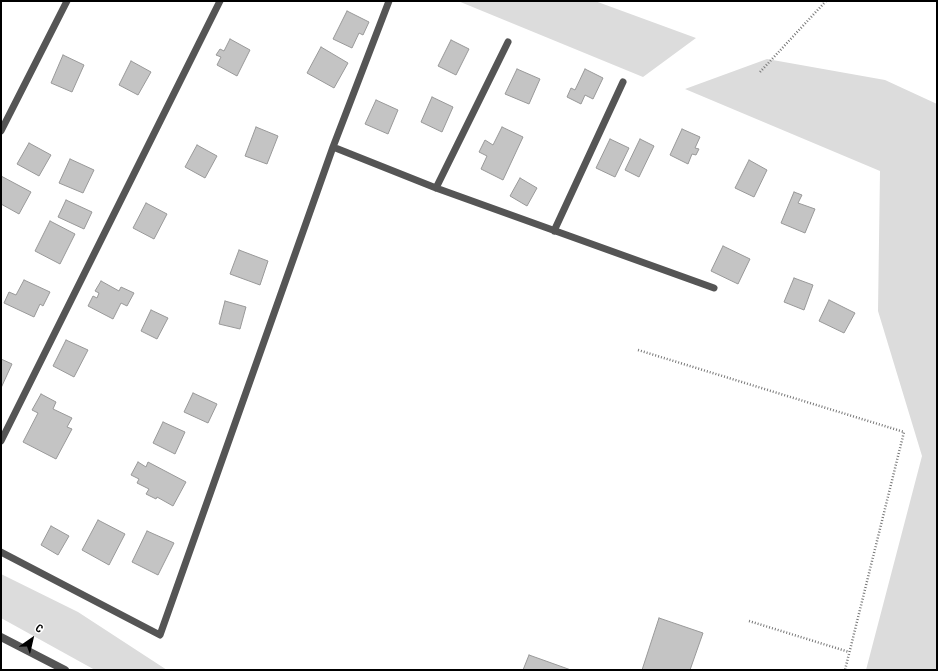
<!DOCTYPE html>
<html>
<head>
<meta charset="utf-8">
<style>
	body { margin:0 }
	#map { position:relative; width:938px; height:671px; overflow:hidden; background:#fff; font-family:"Roboto Condensed",sans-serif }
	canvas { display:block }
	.frame { position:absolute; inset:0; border:2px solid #000; pointer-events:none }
	.north { position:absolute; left:12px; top:619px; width:40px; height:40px; -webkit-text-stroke:3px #fff; paint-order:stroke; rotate:34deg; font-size:11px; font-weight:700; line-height:16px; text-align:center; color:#000 }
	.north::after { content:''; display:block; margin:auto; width:14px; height:18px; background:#000; clip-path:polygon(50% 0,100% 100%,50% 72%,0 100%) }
</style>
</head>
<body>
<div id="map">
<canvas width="938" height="671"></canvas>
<div class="frame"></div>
<div class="north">С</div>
</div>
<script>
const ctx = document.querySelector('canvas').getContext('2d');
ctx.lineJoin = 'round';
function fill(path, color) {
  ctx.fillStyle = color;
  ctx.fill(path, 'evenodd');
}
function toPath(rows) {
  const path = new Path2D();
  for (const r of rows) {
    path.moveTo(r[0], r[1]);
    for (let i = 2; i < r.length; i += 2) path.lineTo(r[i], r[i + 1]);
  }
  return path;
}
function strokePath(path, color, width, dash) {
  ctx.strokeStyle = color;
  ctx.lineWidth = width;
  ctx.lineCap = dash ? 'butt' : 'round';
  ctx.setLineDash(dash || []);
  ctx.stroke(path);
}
fill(toPath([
	[458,1,595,1,696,38,643,77],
	[767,59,885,80,937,104,937,670,866,670,922,456,878,311,880,171,685,89],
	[1,574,78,612,167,670,95,670,1,618]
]), '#dcdcdc');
const building = toPath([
	[347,11,369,22,363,35,359,33,352,48,333,39,347,11],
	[230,39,250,50,237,76,217,65,221,57,216,55,220,49,224,51,230,39],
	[451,40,469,49,456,75,438,66,451,40],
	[321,47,348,63,334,88,307,73,321,47],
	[63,55,84,65,72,92,51,83,63,55],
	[131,61,151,72,138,95,119,85,131,61],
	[517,69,540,79,529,104,505,94,517,69],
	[585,69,603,78,593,99,585,95,581,104,567,97,571,88,575,90,585,69],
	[432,97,453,107,442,132,421,122,432,97],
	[376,100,398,110,388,134,365,124,376,100],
	[256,127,278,136,267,164,245,156,256,127],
	[502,127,523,137,503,180,481,169,487,156,479,152,485,140,493,145,502,127],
	[682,129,700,137,695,148,699,149,696,155,692,154,688,164,670,155,682,129],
	[610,139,629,148,615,177,596,168,610,139],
	[640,139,654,146,639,177,625,170,640,139],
	[29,143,51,155,39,176,17,164,29,143],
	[197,145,217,156,205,178,185,167,197,145],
	[70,159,94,170,83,193,59,183,70,159],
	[749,160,767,170,754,197,735,188,749,160],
	[1,176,31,192,19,214,1,204,1,176],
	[520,178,537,188,527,206,510,196,520,178],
	[794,192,802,195,798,203,815,209,805,233,781,223,794,192],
	[66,200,92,212,84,229,58,217,66,200],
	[146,203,167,214,154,239,133,228,146,203],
	[50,221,75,234,60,264,35,251,50,221],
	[723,246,750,259,738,284,711,271,723,246],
	[239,250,268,261,260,285,230,274,239,250],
	[794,278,813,285,804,310,784,302,794,278],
	[24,280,50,292,43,306,40,304,34,317,4,303,9,292,16,295,24,280],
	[101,281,119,291,121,287,134,293,127,306,121,303,113,319,88,306,93,296,97,298,99,293,95,291,101,281],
	[829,300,855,313,844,333,819,321,829,300],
	[225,301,246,307,240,329,219,324,225,301],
	[151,310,168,318,157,339,141,331,151,310],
	[66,340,88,350,74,377,53,366,66,340],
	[1,359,12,364,1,388,1,359],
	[193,393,217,404,208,423,184,412,193,393],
	[41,394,56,402,53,409,72,418,67,427,72,429,56,459,23,442,38,413,32,410,41,394],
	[163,422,185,432,175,454,153,443,163,422],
	[138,462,146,467,148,462,186,482,173,506,157,497,156,499,146,494,149,489,137,483,139,479,131,475,138,462],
	[98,520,125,534,109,565,82,550,98,520],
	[51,526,69,536,58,555,41,545,51,526],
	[147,531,174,543,158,575,132,562,147,531],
	[659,618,703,633,690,670,642,670,659,618],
	[529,655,571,670,523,670,529,655]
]);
fill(building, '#c4c4c4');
strokePath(building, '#999', 1);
strokePath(toPath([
	[760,72,826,1],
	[638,350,904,432,845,670],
	[749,621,849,652]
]), '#777', 2.5, [1, 2]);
strokePath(toPath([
	[1,131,67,1],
	[333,147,436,188,714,288],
	[436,188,508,42],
	[554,231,623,82],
	[1,441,220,1],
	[1,552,160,635,333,147,389,1]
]), '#555', 7);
strokePath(toPath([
	[1,637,65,670]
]), '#555', 8);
</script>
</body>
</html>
